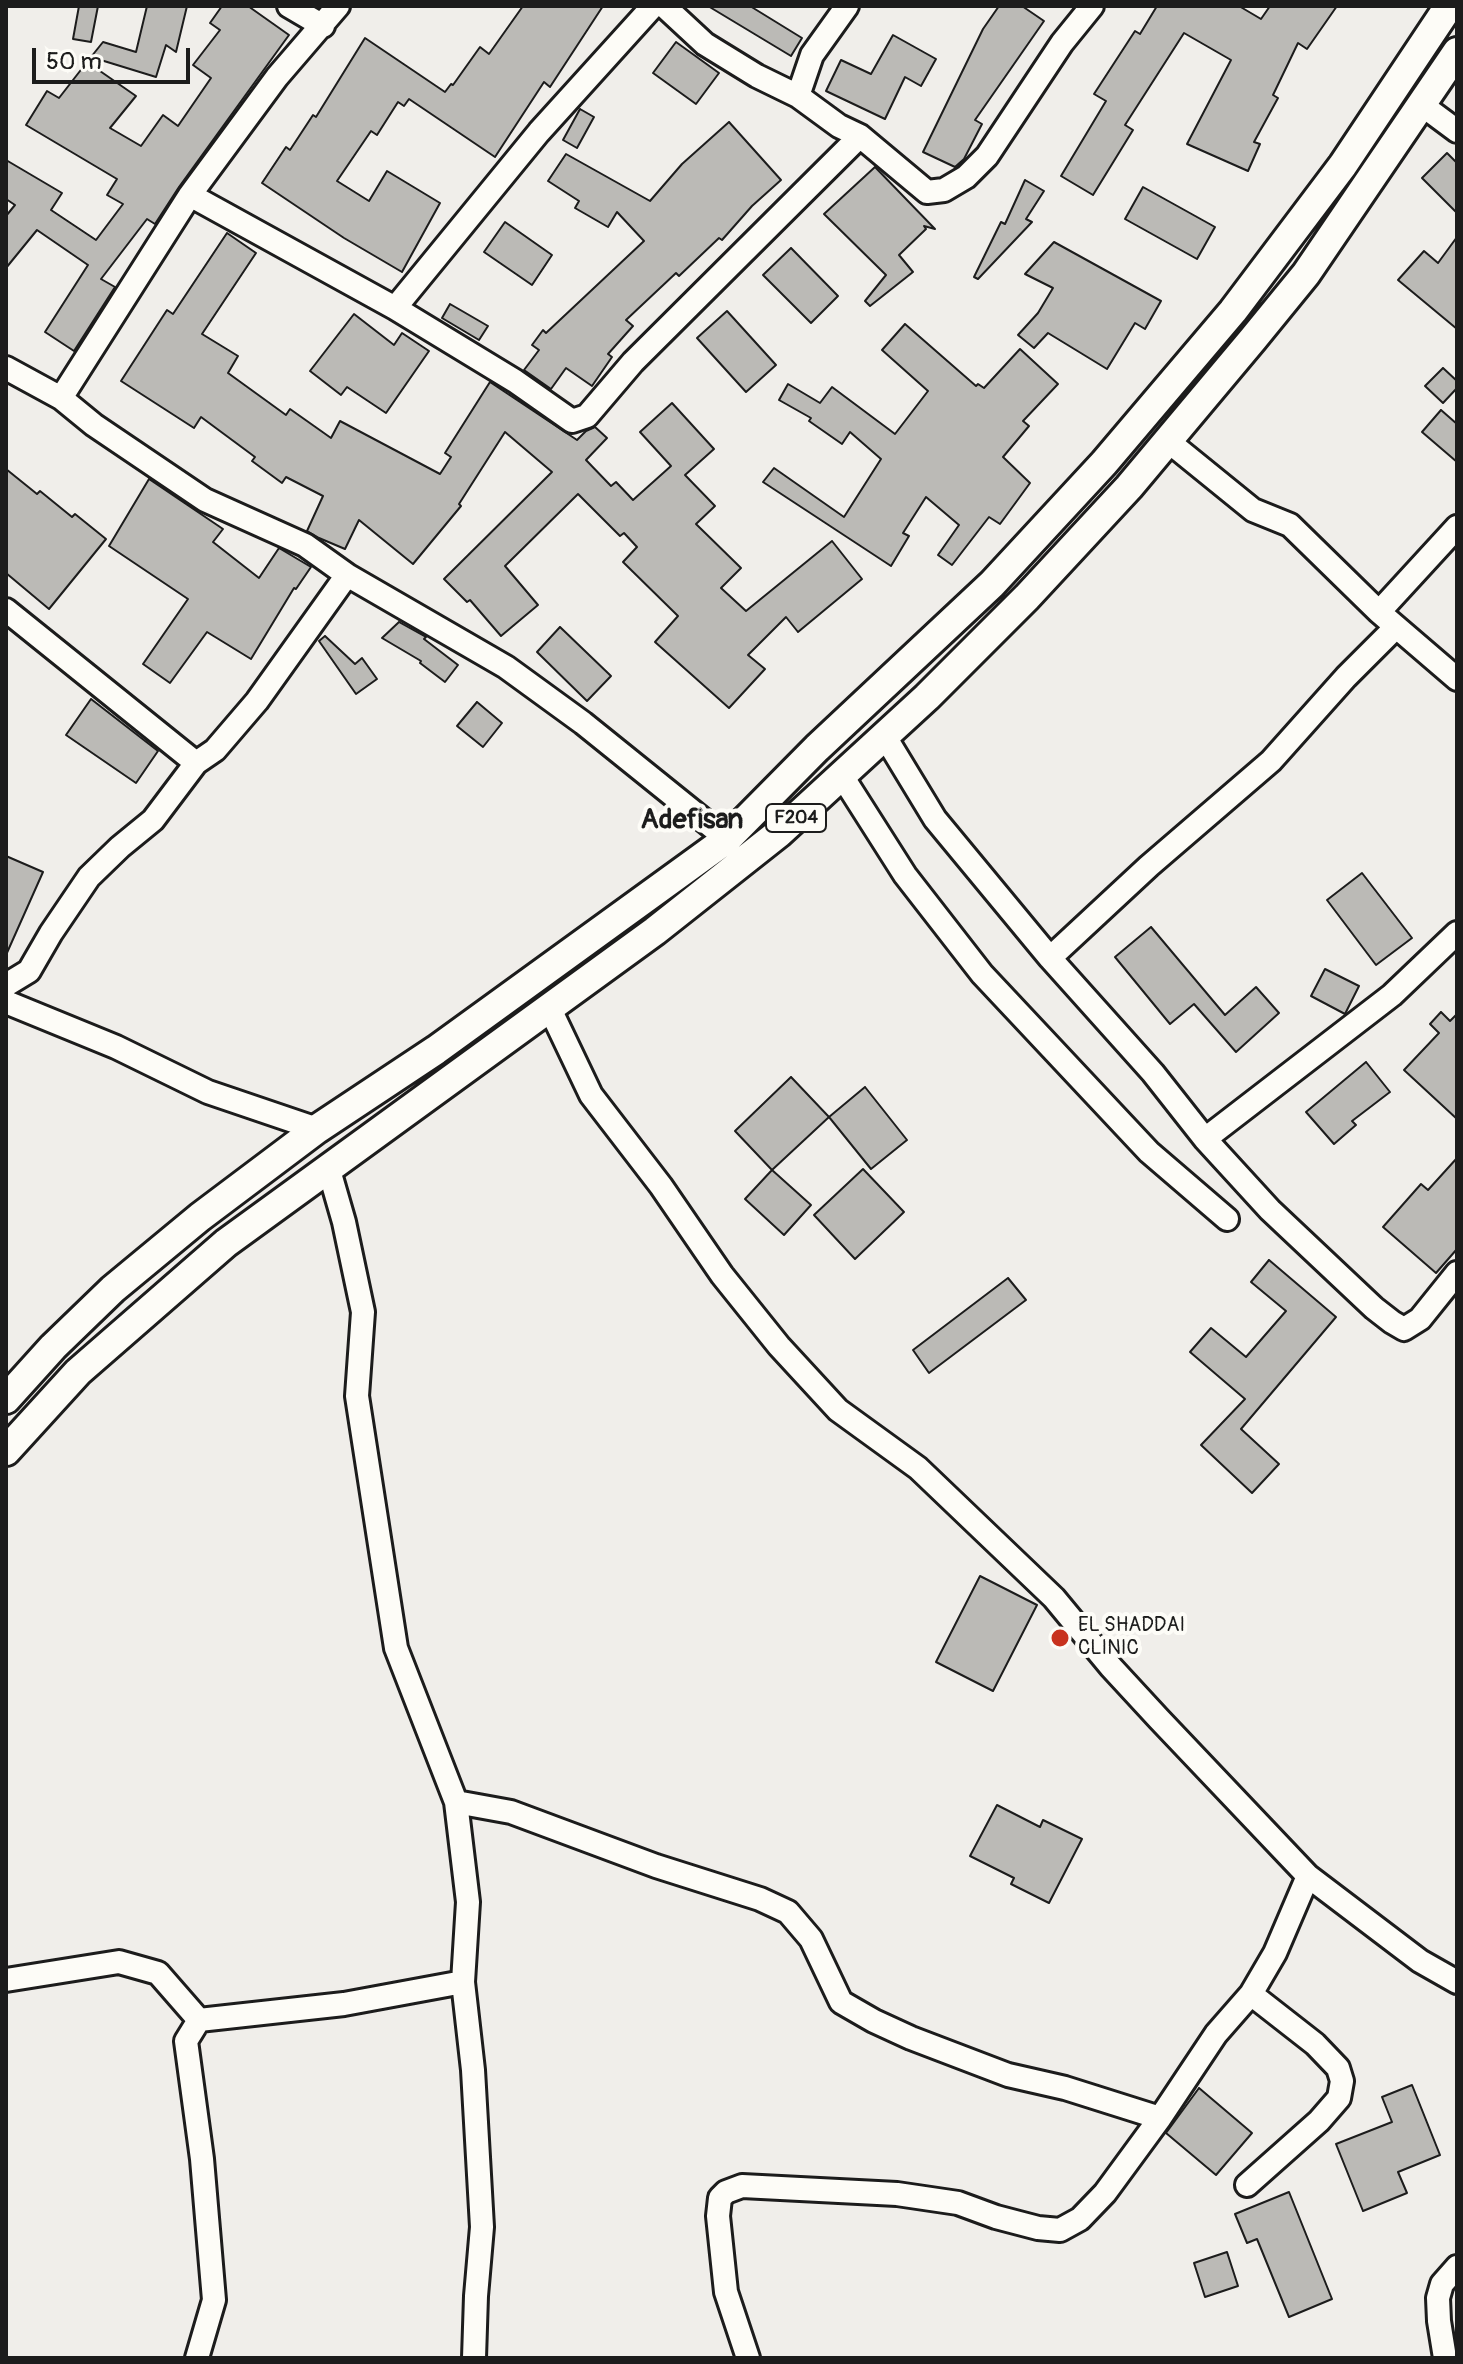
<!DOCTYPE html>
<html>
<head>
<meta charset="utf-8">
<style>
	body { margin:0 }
	#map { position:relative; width:1463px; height:2364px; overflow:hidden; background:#f0eeea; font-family:Pangolin,sans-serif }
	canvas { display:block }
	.frame { position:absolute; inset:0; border:8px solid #1c1c1c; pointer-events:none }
	.scale { position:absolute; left:32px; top:48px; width:158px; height:36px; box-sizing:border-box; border:4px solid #1c1c1c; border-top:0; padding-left:10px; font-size:24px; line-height:28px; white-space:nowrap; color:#1c1c1c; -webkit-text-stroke:6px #fdfcf7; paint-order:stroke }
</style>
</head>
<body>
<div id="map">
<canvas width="1463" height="2364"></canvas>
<div class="frame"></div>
<div class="scale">50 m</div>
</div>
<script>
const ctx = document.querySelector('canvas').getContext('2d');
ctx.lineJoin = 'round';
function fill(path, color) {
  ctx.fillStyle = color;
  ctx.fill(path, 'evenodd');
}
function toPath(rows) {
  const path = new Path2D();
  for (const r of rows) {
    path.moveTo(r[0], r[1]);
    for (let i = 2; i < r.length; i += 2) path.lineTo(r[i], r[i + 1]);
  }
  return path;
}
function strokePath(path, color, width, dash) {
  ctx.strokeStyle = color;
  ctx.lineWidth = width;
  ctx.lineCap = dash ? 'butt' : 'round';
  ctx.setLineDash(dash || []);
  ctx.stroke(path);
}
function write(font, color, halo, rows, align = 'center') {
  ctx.font = font + ' Pangolin,sans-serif';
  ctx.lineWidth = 8;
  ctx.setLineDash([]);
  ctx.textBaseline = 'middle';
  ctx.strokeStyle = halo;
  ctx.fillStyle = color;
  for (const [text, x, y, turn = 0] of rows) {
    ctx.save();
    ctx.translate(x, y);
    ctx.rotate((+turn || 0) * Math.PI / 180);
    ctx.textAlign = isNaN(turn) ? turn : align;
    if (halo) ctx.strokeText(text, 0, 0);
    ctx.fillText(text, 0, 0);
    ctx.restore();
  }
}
const building = toPath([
	[79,6,98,6,91,42,73,39,79,6],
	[147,6,187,6,176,52,166,45,156,77,91,57,103,42,136,52,147,6],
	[222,6,248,6,289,35,179,187,155,224,147,219,101,279,115,287,74,351,45,332,88,265,37,230,6,268,6,216,15,205,6,199,6,160,62,193,51,210,96,240,123,204,107,195,117,179,26,125,47,91,59,98,87,62,136,96,110,128,141,146,163,115,178,126,211,78,193,65,220,30,210,23,222,6],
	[523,6,603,6,550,87,544,82,495,157,409,99,404,106,398,102,377,135,371,131,337,181,369,201,387,171,440,203,402,272,344,238,262,183,286,147,290,150,313,115,316,117,365,38,445,92,451,84,453,85,480,47,489,54,523,6],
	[708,6,750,6,802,38,791,56,708,6],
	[999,6,1022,6,1044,21,975,120,982,124,964,159,955,167,923,152,983,29,999,6],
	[1157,6,1239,6,1261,19,1270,6,1337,6,1307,49,1298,43,1273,95,1278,98,1254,142,1260,144,1248,171,1187,144,1231,60,1184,33,1125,125,1133,130,1093,195,1061,176,1106,101,1094,94,1135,31,1140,34,1157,6],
	[893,35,936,59,921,86,905,77,885,119,826,91,841,60,871,74,893,35],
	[676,42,719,73,696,104,653,73,676,42],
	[580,109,594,117,577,148,563,140,580,109],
	[729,122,781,180,752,206,722,240,719,238,679,276,676,273,626,320,633,326,608,354,612,357,592,386,566,368,551,389,524,370,539,350,532,345,543,330,546,333,644,241,617,212,608,227,575,208,579,201,548,181,566,154,650,201,682,164,729,122],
	[1447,153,1457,163,1457,213,1422,178,1447,153],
	[875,167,935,229,924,226,926,229,899,255,913,272,870,306,865,301,886,275,824,214,875,167],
	[1025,180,1044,191,1026,219,1032,222,978,279,974,277,1001,222,1005,224,1025,180],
	[1143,187,1215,227,1197,259,1125,219,1143,187],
	[505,222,552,255,532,285,484,252,505,222],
	[227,233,256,253,202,334,238,356,228,373,286,415,290,409,331,438,340,421,440,474,451,457,445,453,490,382,577,440,586,431,595,427,607,438,586,460,611,486,616,482,633,500,671,466,640,432,672,403,714,449,685,475,715,506,696,524,741,568,721,588,746,611,832,541,862,579,798,632,786,617,748,655,765,669,729,708,655,642,678,616,623,562,637,547,624,533,620,536,578,494,505,566,538,605,501,636,470,600,467,602,444,579,552,472,505,432,459,504,461,506,413,564,359,520,345,549,319,538,307,531,323,496,286,477,282,483,252,461,255,457,201,417,194,428,121,381,167,310,173,314,227,233],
	[1457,237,1457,329,1398,280,1424,251,1438,263,1457,237],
	[1054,242,1161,301,1145,329,1135,323,1107,369,1048,333,1034,348,1018,335,1038,313,1053,288,1025,274,1054,242],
	[791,248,838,296,811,323,763,275,791,248],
	[450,304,488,326,479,340,442,318,450,304],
	[727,311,776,365,746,392,697,338,727,311],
	[354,314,394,345,402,333,429,351,386,413,347,387,341,395,310,371,354,314],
	[905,324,976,386,978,384,984,388,1020,349,1058,384,1023,421,1029,426,1003,457,1030,483,1000,524,989,517,952,565,938,555,959,525,926,497,903,533,909,536,891,566,763,482,774,468,844,517,881,459,850,432,842,444,809,421,811,418,779,400,788,384,820,403,832,387,895,434,928,391,882,350,905,324],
	[1443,368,1457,381,1457,388,1443,403,1425,386,1443,368],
	[1441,410,1457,424,1457,462,1422,432,1441,410],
	[6,469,37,494,40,491,72,517,75,514,106,539,49,609,6,573,6,469],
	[149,479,223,529,213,542,259,578,279,548,311,567,296,589,294,588,251,659,207,632,170,683,143,664,188,599,109,546,149,479],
	[399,622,426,637,424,639,458,665,445,682,420,663,421,661,382,638,399,622],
	[560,627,611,676,587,701,537,652,560,627],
	[325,636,355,664,362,658,377,679,356,694,319,641,325,636],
	[91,699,158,751,136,783,66,735,91,699],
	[477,702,502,723,483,747,457,726,477,702],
	[6,856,43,872,6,955,6,856],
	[1362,873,1412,938,1376,965,1327,900,1362,873],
	[1151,927,1225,1015,1256,987,1279,1013,1236,1052,1194,1004,1170,1024,1115,957,1151,927],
	[1325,969,1359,986,1345,1014,1311,996,1325,969],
	[1441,1012,1450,1021,1457,1014,1457,1119,1404,1070,1439,1033,1430,1024,1441,1012],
	[1366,1062,1390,1092,1352,1121,1356,1125,1334,1144,1306,1112,1366,1062],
	[791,1077,829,1117,772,1170,735,1131,791,1077],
	[865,1087,907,1140,871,1169,829,1117,865,1087],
	[1457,1158,1457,1249,1436,1273,1383,1227,1421,1184,1428,1190,1457,1158],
	[863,1169,904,1212,855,1259,814,1215,863,1169],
	[772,1170,811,1205,784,1235,745,1199,772,1170],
	[1269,1260,1336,1317,1241,1429,1279,1464,1252,1493,1201,1445,1245,1399,1190,1352,1211,1328,1246,1357,1286,1311,1251,1282,1269,1260],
	[1008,1278,1026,1300,929,1373,913,1350,1008,1278],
	[980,1576,1037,1605,993,1691,936,1662,980,1576],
	[997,1805,1040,1827,1043,1820,1082,1839,1049,1903,1011,1884,1014,1878,970,1856,997,1805],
	[1412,2085,1440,2155,1398,2172,1407,2193,1363,2211,1336,2144,1392,2122,1382,2097,1412,2085],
	[1199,2088,1252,2133,1216,2175,1166,2133,1199,2088],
	[1289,2192,1332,2299,1289,2317,1257,2239,1247,2243,1235,2214,1289,2192],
	[1227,2252,1238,2286,1205,2297,1194,2263,1227,2252]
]);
fill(building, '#bbbab6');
strokePath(building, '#1c1c1c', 2);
const minor = toPath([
	[289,6,323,26],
	[664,6,705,44,757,76,798,96,839,126,860,136,927,192,944,190,966,177,987,156,1062,43,1092,6],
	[798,96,812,55,847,6],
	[1422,105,1457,131],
	[190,195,395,308,515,381,572,421,587,416,633,362,860,136],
	[395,308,539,132,653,6],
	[6,368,61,398,94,425,205,500,305,545,347,575,506,667,583,723,727,839],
	[61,398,190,195,277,77,338,6],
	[1168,441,1253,510,1290,525,1379,612,1457,679],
	[6,610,196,763],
	[1379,612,1457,527],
	[884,735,935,819,1050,958,1153,1073,1205,1139,1270,1210,1374,1308,1392,1322,1404,1329,1420,1319,1457,1273],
	[842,776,905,875,982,974,1149,1152,1227,1219],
	[1050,958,1149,866,1271,761,1346,677,1396,627],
	[6,985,29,971,51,933,89,877,120,847,153,820,196,763,215,750,257,701,347,575],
	[6,1002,116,1047,208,1092,317,1129],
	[550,1009,591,1095,661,1186,722,1275,779,1346,838,1410,918,1468,1054,1598,1111,1667,1159,1719,1308,1876,1420,1961,1457,1982],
	[1205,1139,1392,995,1457,933],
	[329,1170,344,1222,363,1312,357,1396,396,1648,456,1802,468,1902,463,1982,473,2070,482,2227,476,2296,474,2358],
	[456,1802,511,1812,656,1866,760,1899,788,1912,811,1939,841,2002,874,2021,911,2038,1008,2075,1065,2088,1160,2118],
	[6,1980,119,1962,158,1973,199,2020],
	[199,2020,344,2004,463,1982],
	[1247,2185,1319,2121,1339,2098,1342,2081,1338,2068,1315,2044,1251,1994],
	[197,2358,214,2300,202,2159,186,2041,199,2020],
	[748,2358,726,2292,718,2216,720,2198,726,2192,742,2186,897,2194,958,2203,996,2217,1038,2228,1060,2230,1080,2219,1105,2193,1160,2118,1216,2034,1251,1994,1275,1953,1308,1876],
	[1445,2358,1439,2321,1438,2298,1442,2284,1457,2267]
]);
const major = toPath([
	[6,1399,53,1347,113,1289,200,1217,317,1129,436,1050,727,839,817,748,992,584,1104,463,1233,311,1343,165,1449,6],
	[6,1451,78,1372,226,1243,655,931,779,833,927,697,1027,597,1129,487,1253,339,1306,274,1457,52]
]);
strokePath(minor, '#1c1c1c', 28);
strokePath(major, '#1c1c1c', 34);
strokePath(minor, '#fdfcf7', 22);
strokePath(major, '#fdfcf7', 28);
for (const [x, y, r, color] of [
	[1060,1638,10,"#c8321e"]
]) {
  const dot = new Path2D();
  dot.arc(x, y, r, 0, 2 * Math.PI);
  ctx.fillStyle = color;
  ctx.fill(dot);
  strokePath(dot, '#fdfcf7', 3);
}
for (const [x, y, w] of [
	[796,818,60]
]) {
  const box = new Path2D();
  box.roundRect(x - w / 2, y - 14, w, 28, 6);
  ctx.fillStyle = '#fdfcf7';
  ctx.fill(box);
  strokePath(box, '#1c1c1c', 2);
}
write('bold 18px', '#1c1c1c', null, [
	["F204",796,818]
]);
write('20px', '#1c1c1c', '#fdfcf7', [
	["EL SHADDAI",1078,1626],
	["CLINIC",1078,1649]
], 'left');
write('bold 28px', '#1c1c1c', '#fdfcf7', [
	["Adefisan",692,821]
]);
</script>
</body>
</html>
